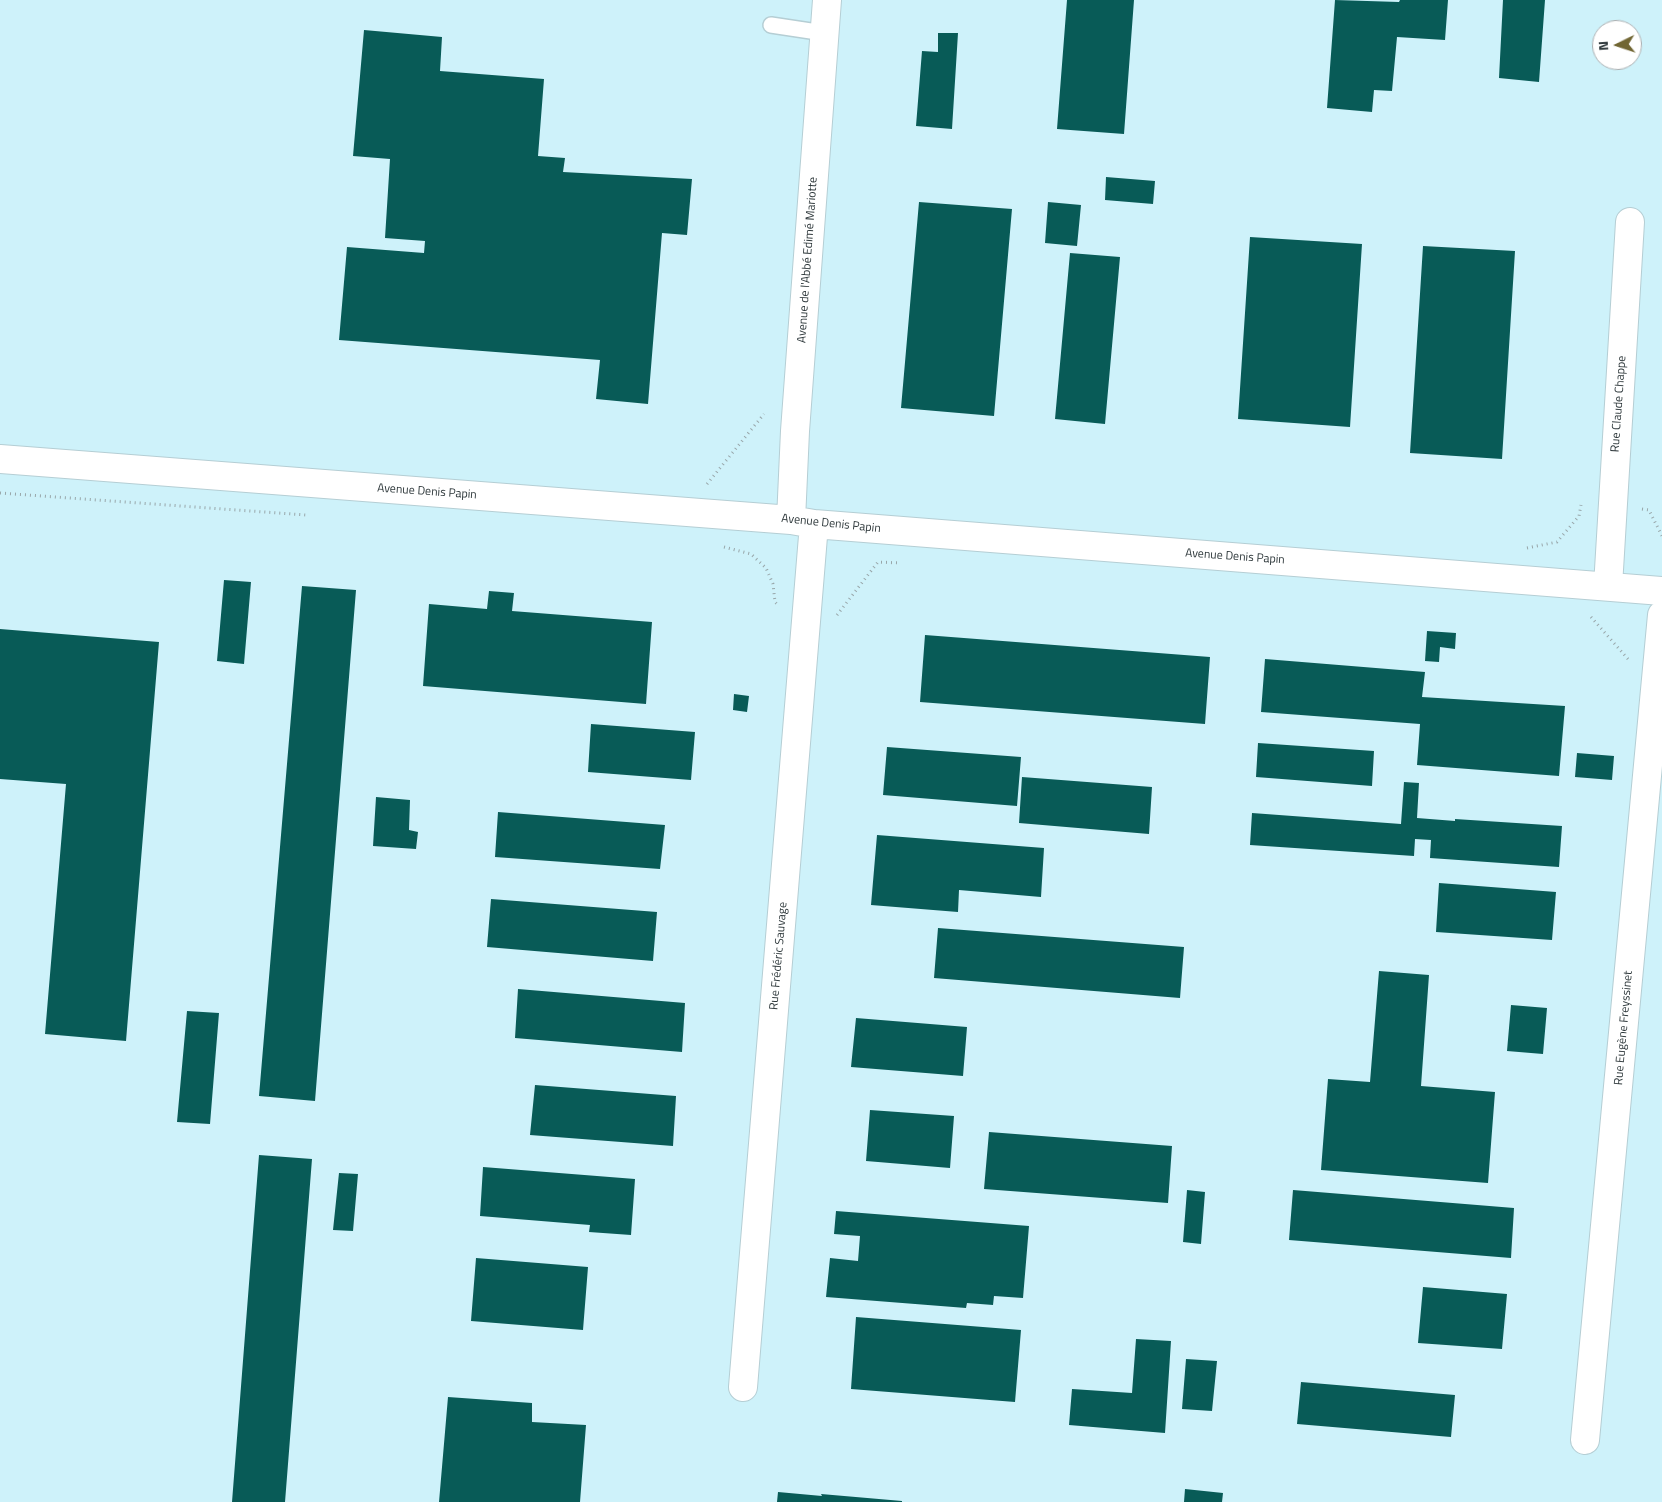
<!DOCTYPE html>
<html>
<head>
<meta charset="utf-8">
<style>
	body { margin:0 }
	#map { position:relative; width:1662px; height:1502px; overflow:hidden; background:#e9f9fd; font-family:"Titillium Web",sans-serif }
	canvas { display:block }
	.north { position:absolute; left:1592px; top:20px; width:50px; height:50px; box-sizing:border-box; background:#fff; border:1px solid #abafb1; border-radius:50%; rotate:266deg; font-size:14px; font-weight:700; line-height:20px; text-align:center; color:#2e383b }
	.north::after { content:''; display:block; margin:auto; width:18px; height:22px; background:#716633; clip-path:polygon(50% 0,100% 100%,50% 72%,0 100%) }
</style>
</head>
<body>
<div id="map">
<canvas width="1662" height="1502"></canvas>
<div class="north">N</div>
</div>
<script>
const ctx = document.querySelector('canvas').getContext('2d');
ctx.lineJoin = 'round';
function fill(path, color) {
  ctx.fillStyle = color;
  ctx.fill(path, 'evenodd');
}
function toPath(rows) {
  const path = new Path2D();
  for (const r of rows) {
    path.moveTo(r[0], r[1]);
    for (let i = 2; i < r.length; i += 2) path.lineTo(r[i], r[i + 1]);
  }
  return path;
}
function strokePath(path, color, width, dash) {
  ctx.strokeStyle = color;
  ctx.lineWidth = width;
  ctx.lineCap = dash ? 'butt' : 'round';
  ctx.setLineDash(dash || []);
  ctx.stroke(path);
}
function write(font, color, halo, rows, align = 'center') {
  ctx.font = font + ' "Titillium Web",sans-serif';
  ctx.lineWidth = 5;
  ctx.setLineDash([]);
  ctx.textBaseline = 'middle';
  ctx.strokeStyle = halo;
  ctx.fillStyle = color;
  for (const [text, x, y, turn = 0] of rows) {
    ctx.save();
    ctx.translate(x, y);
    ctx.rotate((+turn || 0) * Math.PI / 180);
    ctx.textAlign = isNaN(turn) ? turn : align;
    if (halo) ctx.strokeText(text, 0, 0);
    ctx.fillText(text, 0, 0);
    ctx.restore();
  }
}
fill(toPath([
	[0,0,1662,0,1662,1502,0,1502],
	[1602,30,1632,30,1632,60,1602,60]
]), '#cef2fa');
fill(toPath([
	[1067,0,1134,0,1124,134,1057,129],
	[1335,0,1399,2,1400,0,1448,0,1445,40,1397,37,1392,91,1374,90,1372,112,1327,108],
	[1503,0,1545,0,1539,82,1499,78],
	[364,30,442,37,440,71,544,79,538,156,565,158,563,172,692,179,687,235,662,233,648,404,596,399,600,360,339,340,347,247,424,253,425,241,385,238,390,159,353,156],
	[938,33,958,33,952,129,916,126,922,51,938,52],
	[1106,177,1155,181,1153,204,1105,200],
	[919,202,1012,209,994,416,901,408],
	[1048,202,1081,205,1077,246,1045,243],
	[1250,237,1362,244,1350,427,1238,419],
	[1423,246,1515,251,1502,459,1410,453],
	[1070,253,1120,257,1105,424,1055,419],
	[224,580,251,582,244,664,217,661],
	[302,586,356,590,315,1101,259,1096],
	[489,591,514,593,512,611,652,622,646,704,423,686,429,604,487,609],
	[0,629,159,642,126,1041,45,1034,66,784,0,779],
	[1427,631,1456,633,1455,649,1440,647,1439,662,1425,661],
	[925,635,1210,657,1205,724,920,702],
	[1265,659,1425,672,1422,697,1565,706,1559,776,1417,765,1420,724,1261,712],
	[734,694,749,696,747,712,733,710],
	[591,724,695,732,691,780,588,772],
	[1258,743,1374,751,1372,786,1256,777],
	[887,747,1021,757,1017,806,883,795],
	[1577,753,1614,756,1612,780,1575,777],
	[1022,777,1152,787,1149,834,1019,823],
	[1404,782,1419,783,1417,818,1455,821,1455,819,1562,826,1559,867,1430,858,1431,840,1415,839,1414,856,1250,845,1252,813,1401,824],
	[376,797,410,800,409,830,418,832,416,849,373,846],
	[498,812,665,825,660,869,495,857],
	[877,835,1044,848,1041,897,959,890,958,912,871,905],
	[1439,883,1556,892,1552,940,1436,932],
	[491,899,657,912,653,961,487,947],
	[938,928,1184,947,1180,998,934,978],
	[1379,971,1429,975,1421,1086,1495,1092,1488,1183,1321,1170,1328,1079,1370,1082],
	[518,989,685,1003,682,1052,515,1038],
	[1511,1005,1547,1008,1543,1054,1507,1051],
	[187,1011,219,1013,210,1124,177,1122],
	[856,1018,967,1027,963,1076,851,1067],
	[535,1085,676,1096,673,1146,530,1135],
	[870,1110,954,1116,950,1168,866,1161],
	[989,1132,1172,1146,1168,1203,984,1189],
	[259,1155,312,1159,285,1502,232,1502],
	[483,1167,635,1179,631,1235,589,1232,590,1225,480,1216],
	[339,1173,358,1174,353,1231,333,1230],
	[1187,1190,1205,1192,1201,1244,1183,1242],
	[1293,1190,1514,1208,1511,1258,1289,1240],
	[836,1211,1029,1226,1023,1298,994,1296,993,1305,967,1303,966,1308,826,1297,830,1258,858,1261,860,1236,834,1234],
	[476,1258,588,1267,583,1330,471,1321],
	[1423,1287,1507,1294,1502,1349,1418,1343],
	[856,1317,1021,1330,1015,1402,851,1389],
	[1136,1339,1171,1341,1165,1433,1069,1425,1072,1389,1132,1393],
	[1186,1359,1217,1361,1212,1411,1182,1409],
	[1301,1382,1455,1395,1451,1437,1297,1424],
	[448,1397,532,1403,532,1422,586,1425,580,1502,439,1502],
	[1185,1489,1223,1493,1222,1502,1184,1502],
	[778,1492,822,1496,821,1494,902,1501,902,1502,777,1502]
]), '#085b57');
const service = toPath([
	[771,25,824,33]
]);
const minor = toPath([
	[0,459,791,520,814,524,1662,591],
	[791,520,795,431,827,0],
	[1608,586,1630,222],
	[743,1387,814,524],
	[1585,1440,1662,615]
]);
strokePath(service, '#b5ced4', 18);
strokePath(minor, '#b5ced4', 30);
strokePath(toPath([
	[707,484,764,414],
	[0,493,306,515],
	[1642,509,1649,510,1662,536],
	[724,547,751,554,766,568,773,584,775,602,778,605],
	[1527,548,1557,542,1579,516,1581,505],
	[837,615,878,562,900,563],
	[1591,617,1628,659]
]), '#98a6a9', 3, [1, 4]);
strokePath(service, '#fff', 15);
strokePath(minor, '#fff', 28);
write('12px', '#2e383b', '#fff', [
	["Avenue de l'Abbé Edimé Mariotte",808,260,-86],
	["Rue Claude Chappe",1619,404,-86],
	["Avenue Denis Papin",427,492,4],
	["Avenue Denis Papin",831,524,6],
	["Avenue Denis Papin",1235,557,4],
	["Rue Frédéric Sauvage",779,956,-85],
	["Rue Eugène Freyssinet",1624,1028,-85]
]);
</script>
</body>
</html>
